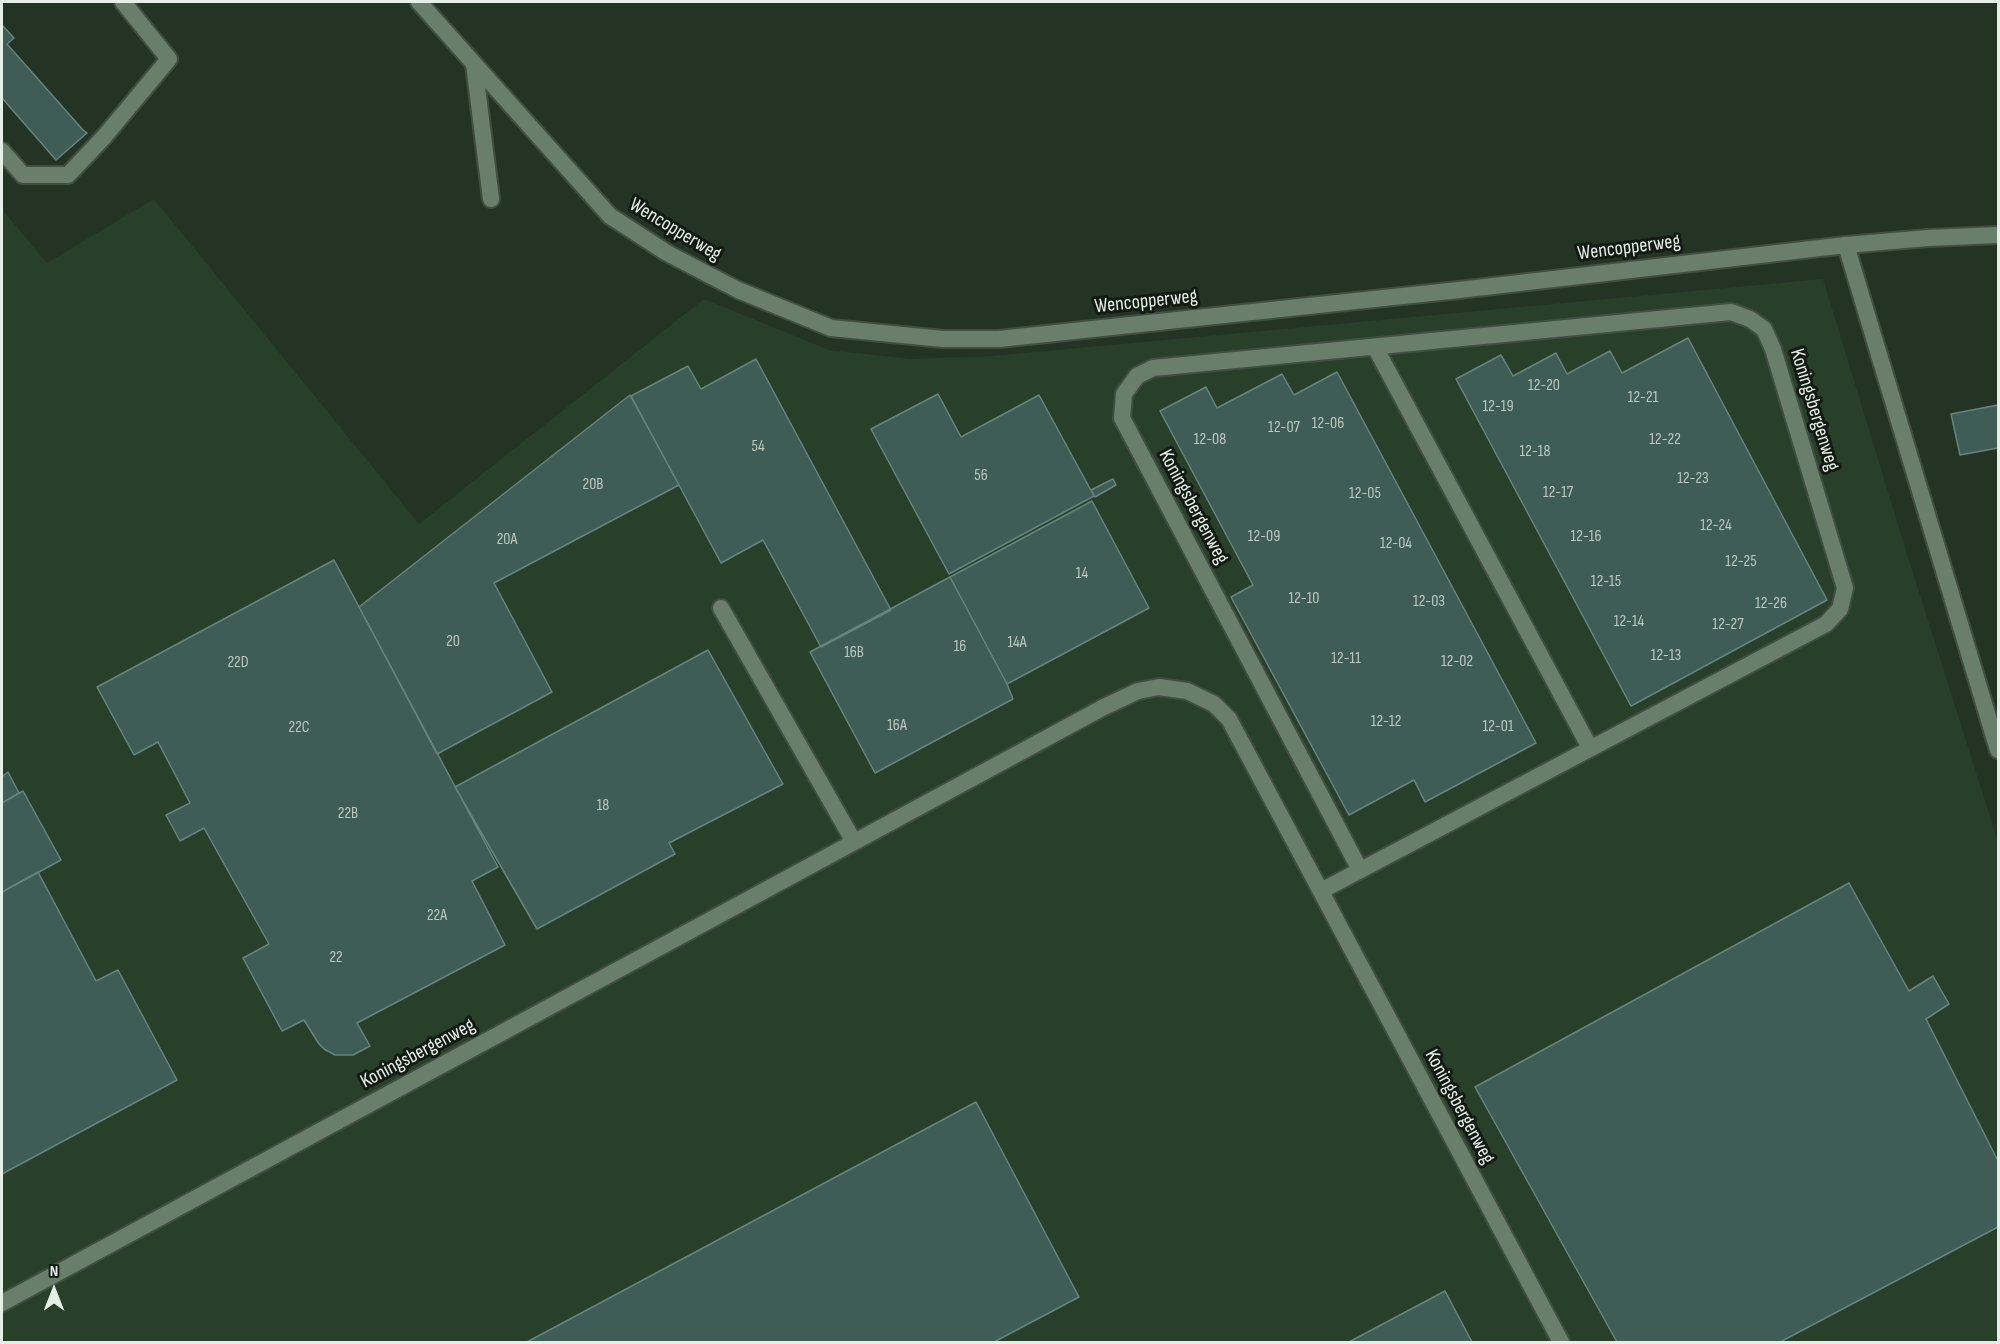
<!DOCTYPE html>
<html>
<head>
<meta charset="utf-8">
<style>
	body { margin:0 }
	#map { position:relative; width:2000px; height:1344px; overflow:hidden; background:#233425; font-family:"Sofia Sans Condensed",sans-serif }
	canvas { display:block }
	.frame { position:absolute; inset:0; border:3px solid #e4efe5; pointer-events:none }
	.north { position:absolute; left:24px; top:1260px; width:60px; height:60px; -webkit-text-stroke:4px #121a13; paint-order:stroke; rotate:0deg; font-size:16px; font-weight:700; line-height:24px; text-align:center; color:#e4efe5 }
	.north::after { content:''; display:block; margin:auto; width:21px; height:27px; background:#e4efe5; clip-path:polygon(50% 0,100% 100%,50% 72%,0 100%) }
</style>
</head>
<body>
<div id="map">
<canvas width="2000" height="1344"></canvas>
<div class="frame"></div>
<div class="north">N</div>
</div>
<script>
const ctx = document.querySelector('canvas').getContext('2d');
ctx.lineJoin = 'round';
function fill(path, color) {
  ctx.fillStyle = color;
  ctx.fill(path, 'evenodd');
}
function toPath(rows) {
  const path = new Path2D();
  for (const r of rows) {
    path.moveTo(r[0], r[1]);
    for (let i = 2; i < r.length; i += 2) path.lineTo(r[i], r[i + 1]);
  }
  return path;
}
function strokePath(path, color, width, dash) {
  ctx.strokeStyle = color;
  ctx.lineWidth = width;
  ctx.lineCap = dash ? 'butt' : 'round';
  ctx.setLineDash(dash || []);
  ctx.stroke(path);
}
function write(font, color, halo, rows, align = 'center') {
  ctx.font = font + ' "Sofia Sans Condensed",sans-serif';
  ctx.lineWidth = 6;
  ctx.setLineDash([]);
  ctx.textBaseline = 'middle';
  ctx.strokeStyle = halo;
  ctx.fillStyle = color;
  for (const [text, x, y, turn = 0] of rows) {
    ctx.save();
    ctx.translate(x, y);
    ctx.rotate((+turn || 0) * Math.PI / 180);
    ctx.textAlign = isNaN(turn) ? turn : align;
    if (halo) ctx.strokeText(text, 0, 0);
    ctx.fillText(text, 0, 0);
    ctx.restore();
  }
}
fill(toPath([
	[154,199,419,524,704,299,829,350,910,359,992,356,1823,279,1906,551,1998,842,1998,1342,2,1342,2,209,47,263]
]), '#283f2a');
const building = toPath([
	[2,25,14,38,7,44,83,130,87,133,56,160,2,98,2,25],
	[1688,338,1827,600,1631,706,1456,379,1501,355,1513,376,1556,353,1567,374,1610,351,1622,373,1688,338],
	[756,359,891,610,821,647,763,540,721,563,631,396,688,366,701,389,756,359],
	[1337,372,1536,743,1425,802,1414,780,1349,815,1231,597,1253,585,1160,411,1206,387,1217,408,1282,374,1294,395,1337,372],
	[938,394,961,437,1039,395,1094,496,949,574,871,429,938,394],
	[630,395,679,485,494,583,552,692,437,754,359,607,630,395],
	[1998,405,1998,448,1960,455,1951,414,1998,405],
	[1113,479,1116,485,1095,497,1091,490,1113,479],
	[1092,501,1149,608,1007,684,950,577,1092,501],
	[334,560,498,867,472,881,505,945,357,1023,370,1046,353,1055,335,1055,324,1049,319,1044,304,1020,282,1031,243,958,269,944,204,828,180,841,166,815,190,803,158,742,134,755,97,687,334,560],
	[950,577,1007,684,1013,699,875,773,810,652,950,577],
	[708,650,783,784,669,843,675,854,537,929,455,787,708,650],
	[8,772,19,793,2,803,2,774,3,776,8,772],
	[23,791,61,860,2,892,2,803,23,791],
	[38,872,96,981,118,970,177,1080,2,1174,2,892,38,872],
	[1849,883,1909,991,1933,976,1949,1004,1926,1019,1998,1161,1998,1227,1780,1342,1617,1342,1475,1087,1849,883],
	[976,1102,1079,1297,994,1342,527,1342,976,1102],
	[1445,1291,1472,1342,1349,1342,1445,1291]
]);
fill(building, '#3f5c56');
strokePath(building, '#67857f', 1.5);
const service = toPath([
	[474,64,491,199],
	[2,151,23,175,68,175,104,137,169,59,123,2]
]);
const minor = toPath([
	[1846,245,1998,750],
	[1375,347,1590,748],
	[721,608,854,842],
	[1321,891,1826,624,1840,609,1845,588,1773,349,1764,329,1750,319,1731,312,1153,368,1137,376,1124,394,1122,418,1360,870],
	[2,1303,1104,707,1138,691,1159,687,1187,691,1214,704,1229,719,1561,1342]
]);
const tertiary = toPath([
	[419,2,610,216,667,253,738,290,831,328,943,339,999,339,1459,290,1846,245,1928,238,1998,235]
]);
strokePath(service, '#404f42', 20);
strokePath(minor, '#404f42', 20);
strokePath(tertiary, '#404f42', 20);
strokePath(service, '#6a7e6c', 16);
strokePath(minor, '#6a7e6c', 16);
strokePath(tertiary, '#6a7e6c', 16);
write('16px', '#bbcac1', null, [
	["12-20",1544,386],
	["12-21",1643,398],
	["12-19",1498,407],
	["12-06",1328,424],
	["12-07",1284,428],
	["12-08",1210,440],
	["12-22",1665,440],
	["54",758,447],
	["12-18",1535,452],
	["56",981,476],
	["12-23",1693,479],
	["20B",593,485],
	["12-17",1558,493],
	["12-05",1365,494],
	["12-24",1716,526],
	["12-09",1264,537],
	["12-16",1586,537],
	["20A",507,540],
	["12-04",1396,544],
	["12-25",1741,562],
	["14",1082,574],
	["12-15",1606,582],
	["12-10",1304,599],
	["12-03",1429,602],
	["12-26",1771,604],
	["12-14",1629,622],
	["12-27",1728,625],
	["20",453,642],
	["14A",1017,643],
	["16",960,647],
	["16B",854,653],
	["12-13",1666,656],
	["12-11",1346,659],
	["12-02",1457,662],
	["22D",238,663],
	["12-12",1386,722],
	["16A",897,726],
	["12-01",1498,727],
	["22C",299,728],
	["18",603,806],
	["22B",348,814],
	["22A",437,916],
	["22",336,958]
]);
write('20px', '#e4efe5', '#121a13', [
	["Wencopperweg",675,230,31],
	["Wencopperweg",1629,248,-7],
	["Wencopperweg",1146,302,-6],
	["Koningsbergenweg",1814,410,73],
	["Koningsbergenweg",1193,507,62],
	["Koningsbergenweg",418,1054,-28],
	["Koningsbergenweg",1459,1107,62]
]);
</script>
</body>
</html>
